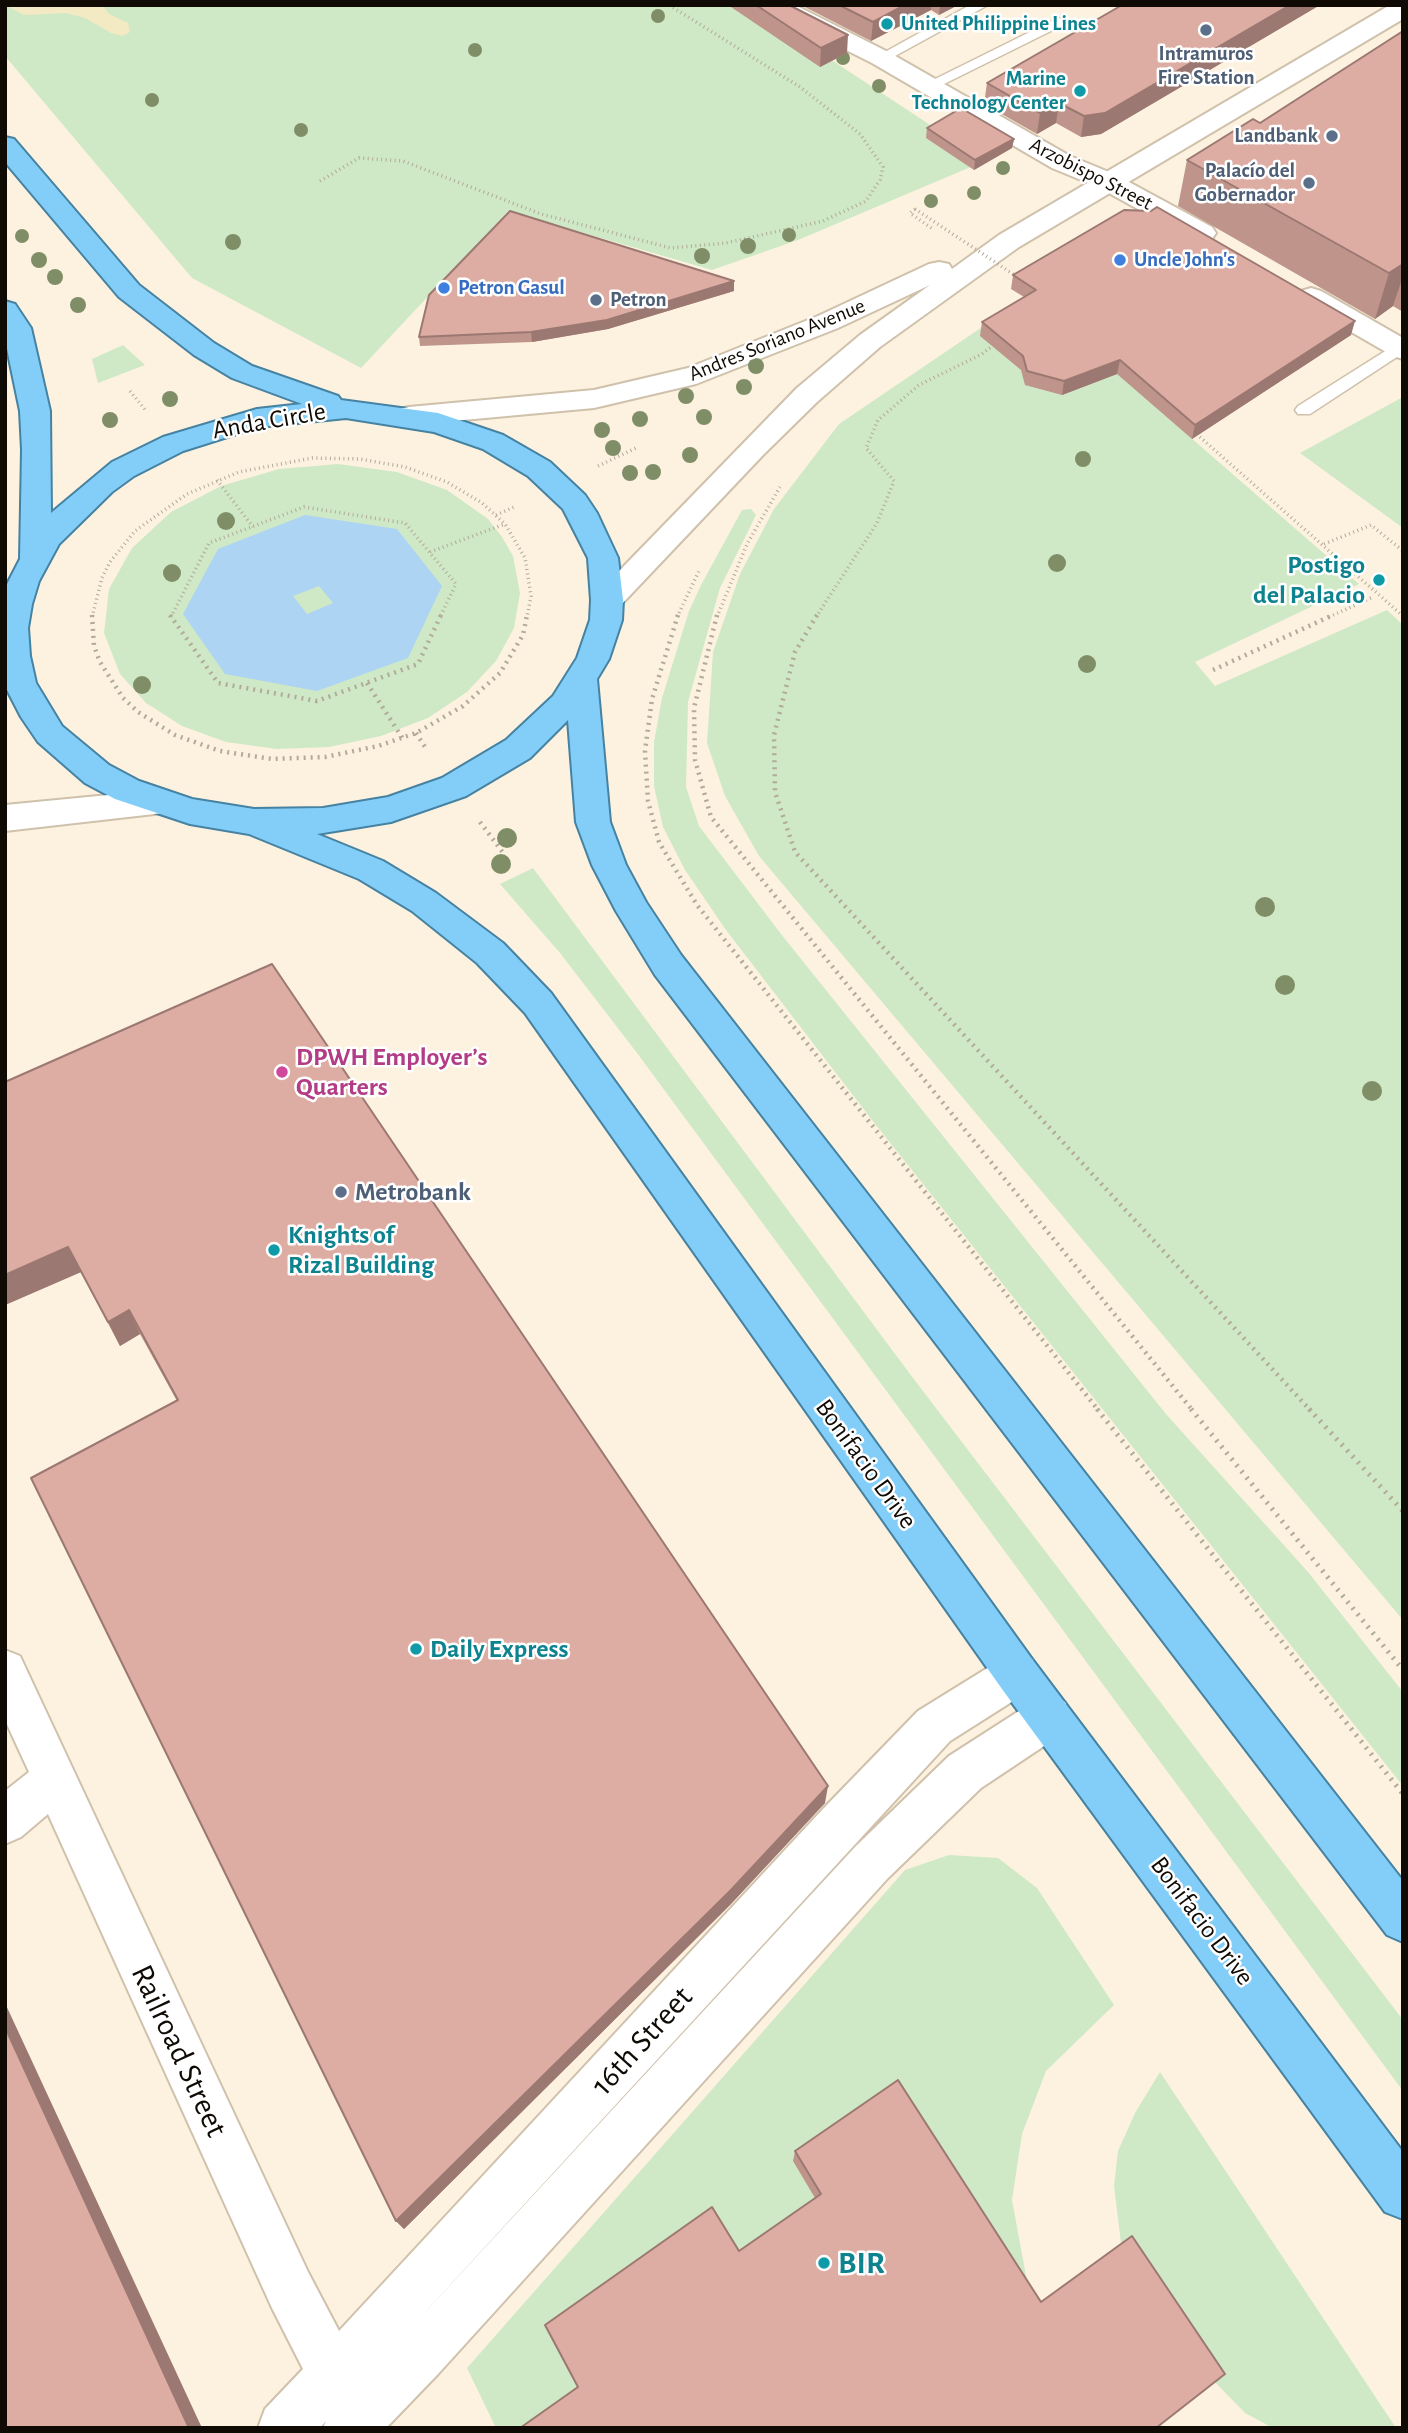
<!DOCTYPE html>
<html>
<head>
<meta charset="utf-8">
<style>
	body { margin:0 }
	#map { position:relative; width:1408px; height:2433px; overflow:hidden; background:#fdf2df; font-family:"Alegreya Sans",sans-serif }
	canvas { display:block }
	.frame { position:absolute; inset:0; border:7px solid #0f0b04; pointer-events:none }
</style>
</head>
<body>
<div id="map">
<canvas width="1408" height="2433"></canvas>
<div class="frame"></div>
</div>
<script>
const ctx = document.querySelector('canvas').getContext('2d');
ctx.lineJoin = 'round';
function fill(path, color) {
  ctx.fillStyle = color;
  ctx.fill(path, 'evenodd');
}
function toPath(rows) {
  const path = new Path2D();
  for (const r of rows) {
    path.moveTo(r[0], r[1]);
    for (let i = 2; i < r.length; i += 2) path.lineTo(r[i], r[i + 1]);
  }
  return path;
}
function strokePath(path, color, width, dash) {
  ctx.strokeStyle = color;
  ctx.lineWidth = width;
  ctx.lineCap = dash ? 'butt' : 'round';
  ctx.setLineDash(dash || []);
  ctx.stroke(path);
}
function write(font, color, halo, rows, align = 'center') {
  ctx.font = font + ' "Alegreya Sans",sans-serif';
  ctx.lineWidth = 5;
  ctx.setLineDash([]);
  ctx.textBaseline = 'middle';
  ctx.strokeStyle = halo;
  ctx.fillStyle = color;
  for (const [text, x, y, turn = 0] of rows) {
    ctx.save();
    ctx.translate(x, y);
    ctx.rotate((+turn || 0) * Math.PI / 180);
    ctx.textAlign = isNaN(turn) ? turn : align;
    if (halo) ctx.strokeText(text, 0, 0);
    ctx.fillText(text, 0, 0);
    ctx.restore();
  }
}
fill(toPath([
	[5,5,748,5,985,161,798,240,712,270,508,211,361,368,192,278,5,56],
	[1028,296,1359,584,1195,662,1215,686,1387,610,1403,625,1403,1620,759,856,725,796,707,743,713,652,740,574,774,509,839,424],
	[123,345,145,365,98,383,92,359],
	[1403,397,1403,528,1300,453],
	[338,464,397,472,447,490,488,519,502,537,513,556,520,593,514,628,496,661,467,692,428,718,381,736,329,747,277,749,226,742,182,726,146,703,120,674,104,633,109,589,132,548,171,512,221,486,279,469],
	[751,509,756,515,720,588,688,702,686,787,699,826,781,934,1166,1414,1308,1572,1403,1692,1403,1786,872,1120,726,930,685,870,663,827,654,786,654,742,662,698,689,611,701,585,742,510],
	[533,868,910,1374,1403,2020,1403,2091,637,1053,560,953,500,884],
	[949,1855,998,1858,1037,1888,1114,2005,1046,2071,1022,2134,1012,2200,1032,2308,818,2203,582,2390,528,2428,496,2428,467,2368,905,1870],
	[1160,2072,1396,2428,1273,2428,1245,2413,1211,2378,1121,2243,1114,2186,1118,2151,1135,2113]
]), '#cfe9c6');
fill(toPath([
	[5,5,102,5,109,14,128,23,130,32,122,36,111,33,85,18,66,13,24,15]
]), '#f3eac4');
fill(toPath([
	[305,515,397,529,442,586,408,658,317,691,225,674,183,614,218,549],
	[319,586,333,603,307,614,293,596]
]), '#add4f3');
const service = toPath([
	[970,5,988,5,886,61,881,62,874,58,970,5],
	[1058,18,1063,19,1063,25,934,89,929,91,921,86,1058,18],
	[1398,343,1403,344,1403,353,1310,414,1298,414,1295,410,1298,406,1398,343]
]);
const minor = toPath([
	[763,5,795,5,890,53,1070,156,1116,175,1212,227,1216,233,1212,239,1202,241,1192,239,1098,187,1052,168,872,63,766,10,763,5],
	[1311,288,1321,291,1403,338,1403,359,1393,356,1301,303,1297,297,1301,291,1311,288],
	[160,790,172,794,177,803,172,812,5,831,5,805,160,790],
	[5,1650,20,1656,308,2272,339,2331,823,1809,918,1711,1002,1659,1017,1653,1032,1659,1039,1674,1032,1689,950,1741,405,2334,856,1846,949,1756,1033,1702,1049,1695,1065,1702,1071,1717,1065,1732,981,1788,888,1878,438,2374,386,2428,323,2428,326,2421,320,2428,258,2428,265,2409,303,2369,272,2308,48,1814,21,1837,5,1844,5,1791,29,1772,5,1720,5,1650]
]);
const tertiary = toPath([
	[1390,5,1403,5,1403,19,1019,247,880,347,817,402,763,455,618,608,607,611,596,608,591,600,797,388,860,335,930,285,838,328,696,384,594,408,409,425,399,423,394,416,399,409,409,407,594,390,688,368,818,316,929,264,939,262,949,264,952,269,999,235,1390,5]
]);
const trunk = toPath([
	[5,137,14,139,139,285,214,343,252,366,338,396,341,400,438,413,503,435,550,462,585,495,597,513,618,558,623,600,622,620,609,659,597,679,610,822,626,865,646,902,681,955,1403,1881,1403,1942,1387,1935,655,975,616,911,592,865,576,822,568,720,530,758,466,796,391,822,317,834,383,861,436,893,503,943,551,993,1032,1659,1403,2152,1403,2219,1385,2212,1002,1689,525,1013,477,963,412,911,359,879,249,834,190,824,115,799,85,783,38,742,21,717,5,686,5,588,20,559,22,450,20,411,5,339,5,301,15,304,31,328,50,411,51,513,112,462,163,437,257,409,302,404,232,378,194,355,119,297,5,162,5,137],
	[346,418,434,432,483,449,528,476,563,509,588,558,591,600,590,620,577,658,553,696,506,740,442,778,388,797,323,808,254,809,192,799,139,781,109,765,62,726,36,683,30,656,28,628,32,604,39,581,59,544,112,492,134,476,183,451,259,427,346,418]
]);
strokePath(service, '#cfc1ab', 3);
strokePath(minor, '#cfc1ab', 4);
strokePath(tertiary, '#cfc1ab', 4);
strokePath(trunk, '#4682a1', 4);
strokePath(toPath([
	[320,181,359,158,403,161,541,214,671,248,726,243,823,221,866,201,880,180,883,167,860,134,800,87,669,5],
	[915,209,910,213,934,230],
	[130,391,147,412],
	[1193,431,1403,616],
	[598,466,638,447],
	[217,480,253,527],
	[496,515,514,507],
	[1324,544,1371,525,1403,551],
	[430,552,505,524],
	[92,617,102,578,110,562,135,531,187,494,239,472,312,458,360,459,405,467,447,482,482,503,505,524,525,558,531,596,527,617],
	[171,617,209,543,304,507,405,523,456,584,440,617],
	[677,617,699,571],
	[717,617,747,544,780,487],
	[816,617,877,523,894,481,866,448,878,420,919,385,982,354,995,344],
	[1329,617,1373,597]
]), '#b2aa9a', 3.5, [1, 3.5]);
strokePath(toPath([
	[92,615,94,646,100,662,123,698,138,712,175,735,220,751,272,759,325,757,378,746,416,733,463,706,500,673,523,635,527,615],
	[170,615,218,683,317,701,418,664,441,615],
	[678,615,652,699,645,751,648,801,659,842,697,905,1099,1411],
	[717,615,694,708,695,760,711,817,1193,1411],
	[817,615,795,652,774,735,775,792,795,852,1311,1411],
	[1213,670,1333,615],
	[367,683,403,739],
	[416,733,427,750],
	[480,822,504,854]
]), '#b2aa9a', 4.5, [2, 5]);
strokePath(toPath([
	[1097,1409,1403,1794],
	[1191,1409,1403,1670],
	[1309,1409,1403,1511]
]), '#b2aa9a', 5, [2, 6]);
fill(service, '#fff');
fill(minor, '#fff');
fill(tertiary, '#fff');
fill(trunk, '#83cef8');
strokePath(toPath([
	[915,209,1019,278]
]), '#b2aa9a', 3.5, [1, 3.5]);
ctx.fillStyle = '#808e68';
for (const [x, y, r] of [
	[658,16,7],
	[475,50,7],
	[843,58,7],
	[879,86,7],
	[152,100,7],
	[301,130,7],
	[1003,168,7],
	[974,193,7],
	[931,201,7],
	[789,235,7],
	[22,236,7],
	[233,242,8],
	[748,246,8],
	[702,256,8],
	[39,260,8],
	[55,277,8],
	[78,305,8],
	[756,366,8],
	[744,387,8],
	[686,396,8],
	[170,399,8],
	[704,417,8],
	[640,419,8],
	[110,420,8],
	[602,430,8],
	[613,448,8],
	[690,455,8],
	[1083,459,8],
	[653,472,8],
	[630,473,8],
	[226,521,9],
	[1057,563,9],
	[172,573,9],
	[1087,664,9],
	[142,685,9],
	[507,838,10],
	[501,864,10],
	[1265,907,10],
	[1285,985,10],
	[1372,1091,10]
]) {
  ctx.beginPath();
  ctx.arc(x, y, r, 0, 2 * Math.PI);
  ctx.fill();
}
fill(toPath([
	[728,5,789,5,847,53,820,67],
	[801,5,958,5,939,15,931,10,871,41],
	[1113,5,1320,5,1101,134,1081,137,1056,123,1037,134,984,104,987,83,1118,8],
	[1403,31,1403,312,1393,306,1375,319,1178,206,1187,160,1260,123],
	[927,128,1014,139,1012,148,974,170,926,138],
	[1013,275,1351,335,1192,439,1117,374,1062,395,1025,385,1021,370,980,336,982,322,1024,297,1011,289],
	[734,291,608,329,532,342,420,346,419,337],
	[5,1082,825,1803,730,1905,404,2229,396,2221,177,1401,140,1334,120,1346,81,1272,5,1305],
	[795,2151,1041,2302,1225,2374,739,2251,815,2198,793,2161]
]), '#be948b');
fill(toPath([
	[905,5,931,5,931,10,871,41,873,22],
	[940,5,958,5,939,15],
	[1290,5,1320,5,1101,134,1081,137,1084,116],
	[848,35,847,53,820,67,821,48],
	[1059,103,1056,123,1037,134,1040,113],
	[1014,139,1012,148,974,170,975,160],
	[1403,264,1403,276,1393,306,1375,319,1389,273],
	[734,281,734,291,608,329,532,342,531,332],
	[1355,321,1351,335,1192,439,1195,425],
	[1120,360,1117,374,1062,395,1064,381],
	[68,1247,81,1272,5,1305,5,1275],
	[129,1310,140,1334,120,1346,108,1322],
	[828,1786,825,1803,730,1905,404,2229,396,2221],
	[5,2003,202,2428,189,2428,5,2027]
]), '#9b7871');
const building = toPath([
	[756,5,789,5,848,35,821,48,756,5],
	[839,5,905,5,873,22,839,5],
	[1122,5,1290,5,1105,113,1084,116,1059,103,1040,113,987,83,1122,5],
	[1403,31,1403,264,1389,273,1187,160,1253,119,1260,123,1403,31],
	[961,108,1014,139,975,160,927,128,961,108],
	[1157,207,1355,321,1195,425,1120,360,1064,381,1027,371,1023,356,982,322,1036,290,1013,275,1124,210,1151,211,1157,207],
	[510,211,734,281,607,320,531,332,419,337,429,295,510,211],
	[272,964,828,1786,731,1890,396,2221,31,1478,178,1400,129,1310,108,1322,68,1247,5,1275,5,1082,272,964],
	[5,2027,189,2428,5,2428,5,2027],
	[898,2080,1041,2302,1132,2236,1225,2374,1156,2428,520,2428,578,2387,545,2325,712,2207,739,2251,821,2194,795,2151,898,2080]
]);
fill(building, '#ddaca2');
strokePath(building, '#9b7871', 2);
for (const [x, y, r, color] of [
	[887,24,7,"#0f9aa8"],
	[1206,30,7,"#5c6f8a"],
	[1080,91,7,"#0f9aa8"],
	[1332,136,7,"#5c6f8a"],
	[1309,183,7,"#5c6f8a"],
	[1120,260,7,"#3f7fe0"],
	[444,288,7,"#3f7fe0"],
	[596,300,7,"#5c6f8a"],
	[1379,580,7,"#0f9aa8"],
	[282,1072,7,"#d1479c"],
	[341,1192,7,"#5c6f8a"],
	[274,1250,7,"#0f9aa8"],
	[416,1649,7,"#0f9aa8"],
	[824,2263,7,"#0f9aa8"]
]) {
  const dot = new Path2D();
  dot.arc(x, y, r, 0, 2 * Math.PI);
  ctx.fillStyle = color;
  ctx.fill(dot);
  strokePath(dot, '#fff', 2.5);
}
write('bold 21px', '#0d838f', '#fff', [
	["United Philippine Lines",901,24],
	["Marine",1066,79,"right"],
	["Technology Center",1066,103,"right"]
], 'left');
write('bold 21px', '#4e5e75', '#fff', [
	["Intramuros",1206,54,"center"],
	["Fire Station",1206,78,"center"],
	["Landbank",1318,136],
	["Palacío del",1295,171],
	["Gobernador",1295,195],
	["Petron",610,300,"left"]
], 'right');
write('21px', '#0f0b04', '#fff', [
	["Arzobispo Street",1091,174,27],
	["Andres Soriano Avenue",777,340,-22]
]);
write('bold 21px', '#366cbe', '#fff', [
	["Uncle John's",1134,260],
	["Petron Gasul",458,288]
], 'left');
write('26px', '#0f0b04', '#fff', [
	["Anda Circle",269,421,-10],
	["Bonifacio Drive",866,1464,54],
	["Bonifacio Drive",1202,1921,53]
]);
write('bold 26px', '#0d838f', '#fff', [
	["Postigo",1365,565,"right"],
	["del Palacio",1365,595,"right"],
	["Knights of",288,1235],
	["Rizal Building",288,1265],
	["Daily Express",430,1649]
], 'left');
write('bold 26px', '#b23c85', '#fff', [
	["DPWH Employer’s",296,1057],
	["Quarters",296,1087]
], 'left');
write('bold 26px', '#4e5e75', '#fff', [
	["Metrobank",355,1192]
], 'left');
write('32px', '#0f0b04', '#fff', [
	["16th Street",642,2041,-48],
	["Railroad Street",179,2051,65]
]);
write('bold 32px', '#0d838f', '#fff', [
	["BIR",838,2263]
], 'left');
</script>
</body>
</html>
